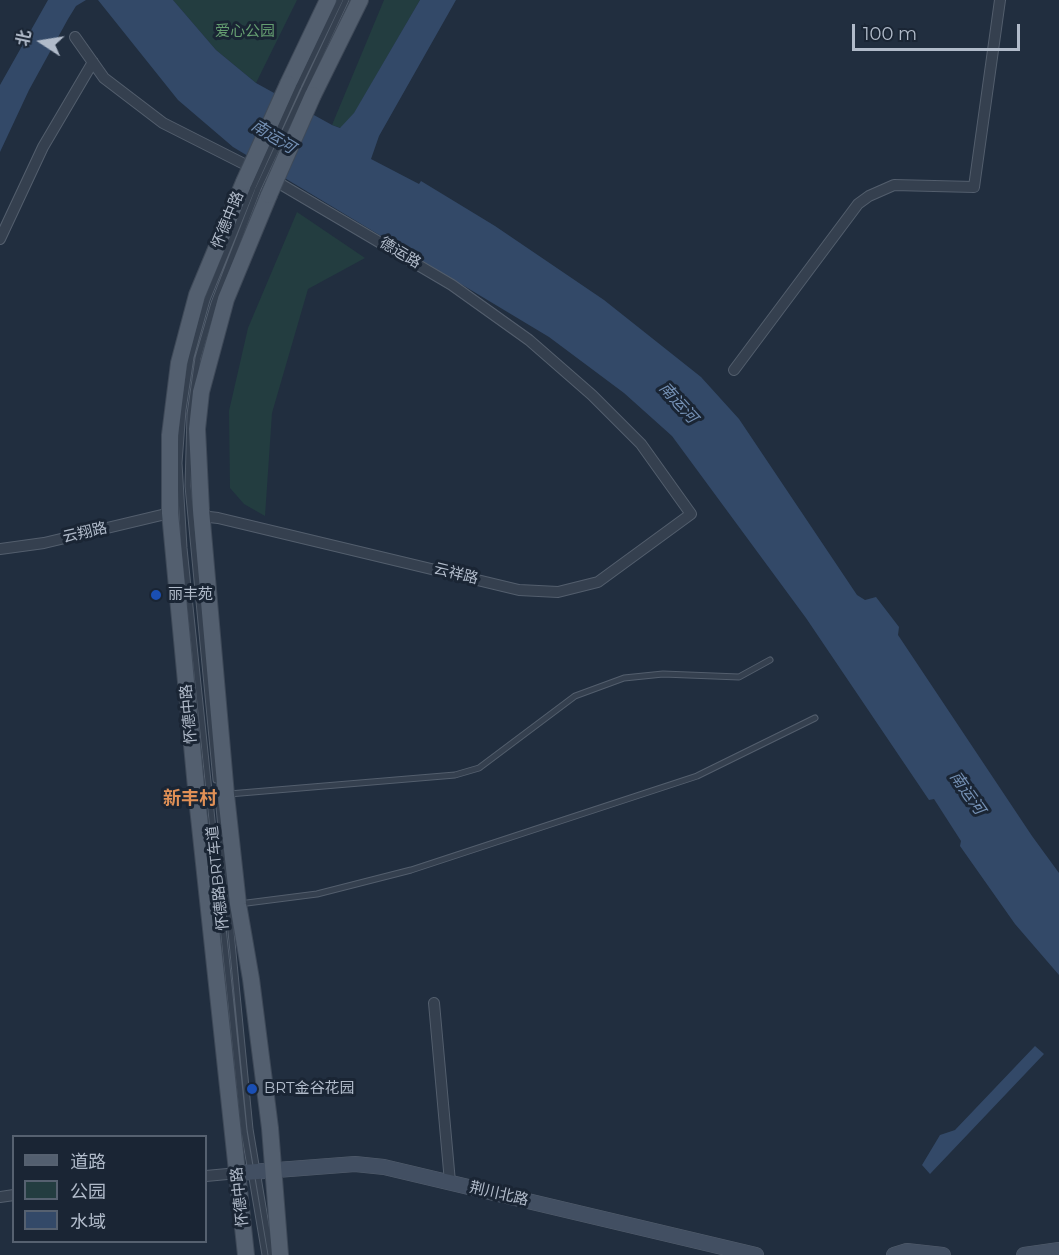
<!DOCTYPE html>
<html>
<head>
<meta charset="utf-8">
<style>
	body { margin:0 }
	#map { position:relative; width:1059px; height:1255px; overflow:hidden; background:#212e3f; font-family:Montserrat,"Noto Sans SC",sans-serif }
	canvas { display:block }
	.legend { position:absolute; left:12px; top:1135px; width:195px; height:108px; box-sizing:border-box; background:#1a2534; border:2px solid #566170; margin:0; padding:8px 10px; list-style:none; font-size:18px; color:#b1bbca }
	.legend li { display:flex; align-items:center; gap:12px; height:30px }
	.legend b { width:30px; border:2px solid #566170 }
	.north { position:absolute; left:12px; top:12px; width:60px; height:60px; -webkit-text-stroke:4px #1a2534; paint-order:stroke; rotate:282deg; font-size:16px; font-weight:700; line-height:24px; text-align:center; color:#b1bbca }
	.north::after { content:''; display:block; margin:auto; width:21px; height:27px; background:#b1bbca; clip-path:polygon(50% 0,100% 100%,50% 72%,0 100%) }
	.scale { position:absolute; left:852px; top:24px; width:168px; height:27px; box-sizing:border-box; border:3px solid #b1bbca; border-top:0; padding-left:8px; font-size:18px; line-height:21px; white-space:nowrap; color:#b1bbca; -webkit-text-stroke:4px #1a2534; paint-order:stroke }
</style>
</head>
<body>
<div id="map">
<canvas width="1059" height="1255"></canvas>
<ul class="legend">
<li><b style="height:8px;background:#535f6f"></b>道路</li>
<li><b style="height:16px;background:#233d40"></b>公园</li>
<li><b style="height:16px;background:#334968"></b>水域</li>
</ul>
<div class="north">北</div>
<div class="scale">100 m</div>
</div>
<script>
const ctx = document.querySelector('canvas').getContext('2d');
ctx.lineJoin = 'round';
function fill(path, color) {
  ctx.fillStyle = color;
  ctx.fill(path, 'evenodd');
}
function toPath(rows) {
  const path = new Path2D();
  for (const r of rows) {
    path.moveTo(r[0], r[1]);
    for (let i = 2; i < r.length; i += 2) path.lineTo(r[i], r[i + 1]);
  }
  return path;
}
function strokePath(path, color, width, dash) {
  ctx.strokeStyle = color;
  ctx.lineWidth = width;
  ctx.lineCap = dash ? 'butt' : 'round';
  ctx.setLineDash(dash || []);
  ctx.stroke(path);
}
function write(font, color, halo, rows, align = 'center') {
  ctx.font = font + ' Montserrat,"Noto Sans SC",sans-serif';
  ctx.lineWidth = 6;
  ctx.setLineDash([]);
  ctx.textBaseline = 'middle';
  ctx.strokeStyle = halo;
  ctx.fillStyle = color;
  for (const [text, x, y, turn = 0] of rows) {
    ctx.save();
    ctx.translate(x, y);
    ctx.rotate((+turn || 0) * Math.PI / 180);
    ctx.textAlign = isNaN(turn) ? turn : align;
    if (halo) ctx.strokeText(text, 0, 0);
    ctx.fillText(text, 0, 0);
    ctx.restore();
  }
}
fill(toPath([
	[173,0,297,0,256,83,216,50],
	[384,0,420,0,354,114,341,128,332,125],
	[297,212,365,258,308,289,272,413,265,516,244,504,230,488,229,411,248,328]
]), '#233d40');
fill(toPath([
	[48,0,86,0,76,6,68,19,29,90,0,152,0,85],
	[98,0,173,0,216,50,256,83,332,125,340,128,354,113,420,0,456,0,379,136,371,159,419,184,421,181,495,226,604,300,701,377,739,419,857,595,865,600,876,597,899,627,898,635,1032,836,1059,873,1059,975,1015,924,960,846,961,841,934,799,929,800,806,618,672,436,624,393,549,337,233,147,178,100],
	[1035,1046,1044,1054,930,1174,922,1165,940,1135,955,1130]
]), '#334968');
const lane = toPath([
	[298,87,340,0],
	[304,90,346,0],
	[253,187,207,300,191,357,183,410,179,463,184,548,244,1131,265,1255],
	[216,780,188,486,190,414,198,358,214,303,258,189],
	[229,794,455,775,479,768,575,696,624,678,663,674,739,677,770,660],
	[219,807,250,1129,271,1255],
	[239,904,317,894,411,870,697,776,815,718]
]);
const street = toPath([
	[75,37,104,78,163,123,256,170],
	[0,239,43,147,93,62],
	[734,370,858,204,869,196,894,185,974,187,1000,0],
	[201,516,218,518,519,590,558,592,598,582,691,514,641,444,592,395,529,340,452,285,272,179],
	[0,549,44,543,170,513],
	[434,1003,450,1182],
	[206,1176,238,1173],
	[0,1197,14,1195]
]);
const secondary = toPath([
	[238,1173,355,1164,384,1167,756,1255],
	[894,1255,907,1251,943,1255],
	[1024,1255,1059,1250]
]);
const primary = toPath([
	[288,84,328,0],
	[313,95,360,0],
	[244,182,197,295,179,363,170,435,170,513,197,798,246,1255],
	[269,195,226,299,201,392,197,429,201,510,226,795,238,904,251,979,270,1128,280,1255]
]);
strokePath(lane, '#535e6d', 7);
strokePath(street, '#535e6d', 12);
strokePath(secondary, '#535e6d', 16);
strokePath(primary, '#3e4958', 18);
strokePath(lane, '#35404f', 5);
strokePath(street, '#35404f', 10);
strokePath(secondary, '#424f62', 15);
strokePath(primary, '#535f6f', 16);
const laneBridge = toPath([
	[253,187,298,87],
	[258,189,304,90]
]);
const primaryBridge = toPath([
	[244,182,288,84],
	[269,195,313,95]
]);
strokePath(laneBridge, '#535e6d', 7, []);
strokePath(primaryBridge, '#3e4958', 18, []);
strokePath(laneBridge, '#35404f', 5);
strokePath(primaryBridge, '#535f6f', 16);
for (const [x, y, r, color] of [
	[156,595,6,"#1a4fb4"],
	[252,1089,6,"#1a4fb4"]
]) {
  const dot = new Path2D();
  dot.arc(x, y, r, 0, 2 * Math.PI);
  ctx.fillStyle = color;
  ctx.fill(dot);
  strokePath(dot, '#1a2534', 2);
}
write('15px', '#659e71', '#1a2534', [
	["爱心公园",245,32]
]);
write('15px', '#b1bbca', '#1a2534', [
	["怀德中路",228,220,-68],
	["德运路",400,253,31],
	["云翔路",85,533,-13],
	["云祥路",456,574,14],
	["怀德中路",189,714,-95],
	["怀德路BRT车道",218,878,-96],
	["荆川北路",499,1194,13],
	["怀德中路",240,1197,-96]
]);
write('15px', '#b1bbca', '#1a2534', [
	["丽丰苑",168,595],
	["BRT金谷花园",264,1089]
], 'left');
write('italic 16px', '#7591b5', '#1a2534', [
	["南运河",273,137,32],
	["南运河",678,403,48],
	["南运河",967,793,55]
]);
write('bold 18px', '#e09056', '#1a2534', [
	["新丰村",190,799]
]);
</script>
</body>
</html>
